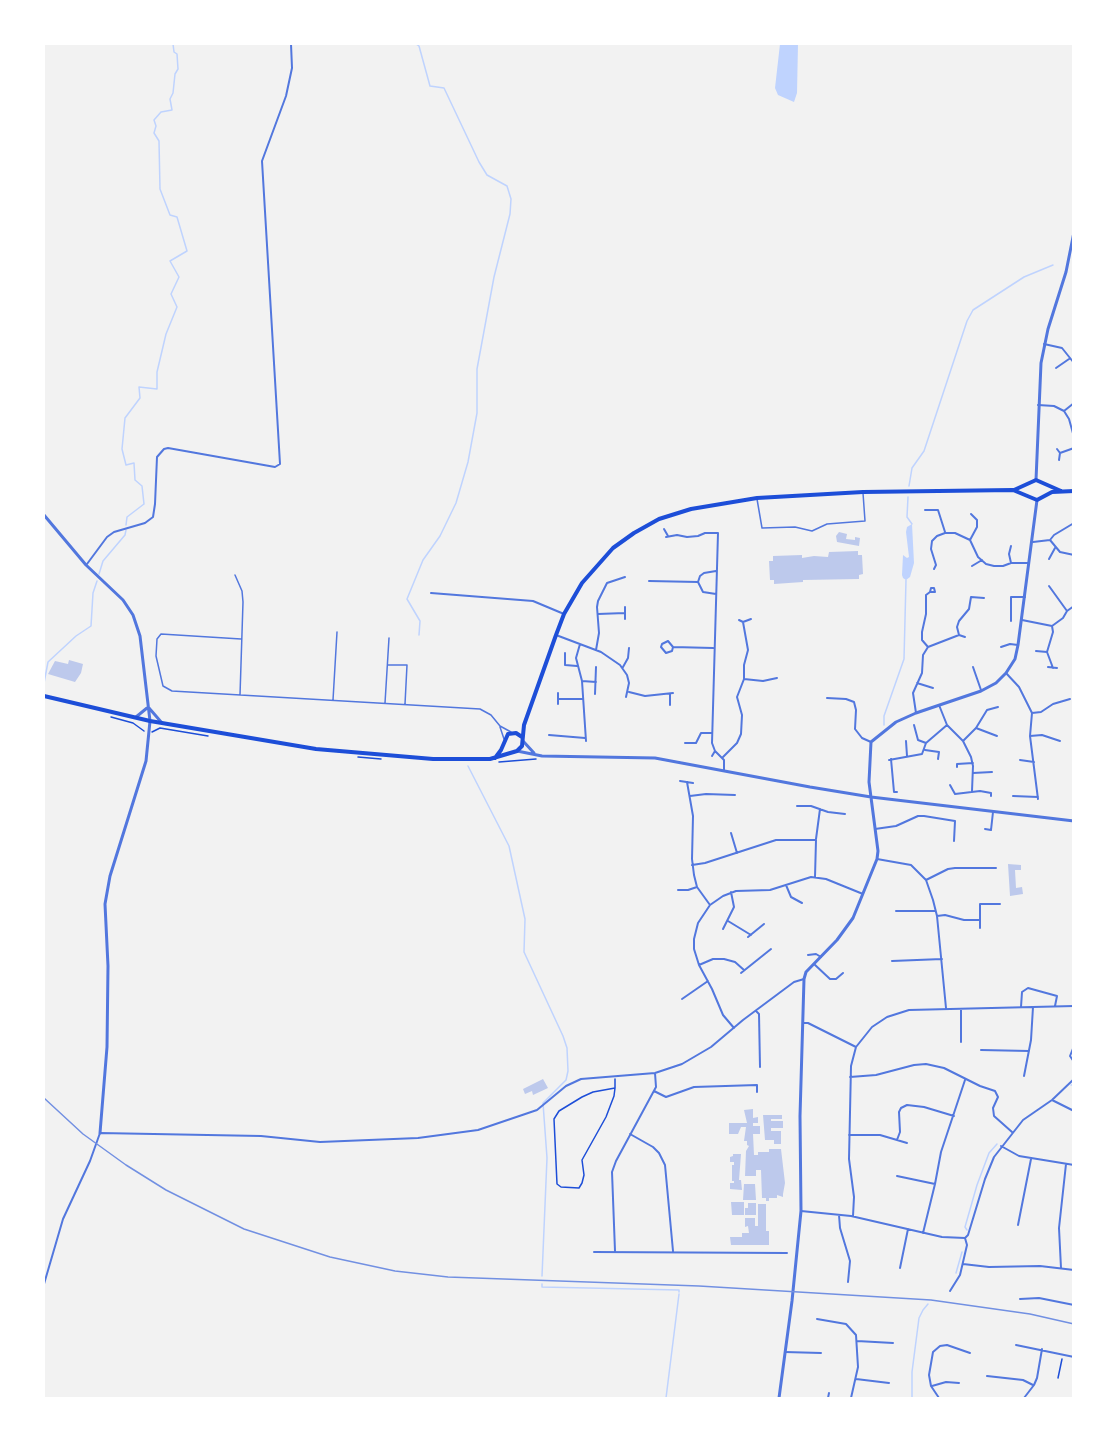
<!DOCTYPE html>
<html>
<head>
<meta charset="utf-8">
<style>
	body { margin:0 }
	#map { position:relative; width:1117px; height:1442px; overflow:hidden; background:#f2f2f2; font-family:Raleway,sans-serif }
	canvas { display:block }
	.frame { position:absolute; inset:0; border:45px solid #fff; pointer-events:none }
</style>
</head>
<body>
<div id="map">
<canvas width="1117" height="1442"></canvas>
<div class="frame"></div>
</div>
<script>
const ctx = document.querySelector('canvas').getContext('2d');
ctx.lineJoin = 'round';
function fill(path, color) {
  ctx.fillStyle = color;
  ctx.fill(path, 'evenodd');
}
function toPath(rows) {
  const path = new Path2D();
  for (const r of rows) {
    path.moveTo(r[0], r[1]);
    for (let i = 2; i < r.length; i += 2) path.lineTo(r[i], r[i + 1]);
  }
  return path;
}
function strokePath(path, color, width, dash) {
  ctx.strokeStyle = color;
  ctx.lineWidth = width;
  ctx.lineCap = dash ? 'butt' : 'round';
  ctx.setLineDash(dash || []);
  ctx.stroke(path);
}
fill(toPath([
	[780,44,798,44,797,93,794,102,778,95,775,88],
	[912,524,914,563,910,577,906,580,903,578,902,575,903,555,907,558,909,557,906,532,907,527]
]), '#bfd3fe');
strokePath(toPath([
	[416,44,419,46,430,86,444,88,479,162,487,175,507,186,511,199,510,214,494,277,477,369,477,413,468,462,456,503,440,536,423,560,407,599,420,621,419,635],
	[909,486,912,468,924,451,967,321,973,310,1024,277,1053,265],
	[908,497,907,517,912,524],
	[126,525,127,517,144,504,142,486,135,480,134,463,126,465,122,449,125,418,140,398,139,387,157,389,157,372,166,334,177,307,171,294,179,277,170,261,187,251,177,217,170,215,160,189,159,141,154,133,156,126,154,120,161,112,172,110,170,99,173,93,175,74,178,69,177,54,174,52,173,44],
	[99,574,103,561,125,535,126,530],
	[44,683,48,662,76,636,91,626,93,593,97,581],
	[884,725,884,716,904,659,906,580],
	[468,766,509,846,525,919,524,952,563,1036,567,1048,568,1071,566,1080,543,1103,547,1158,542,1276],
	[1071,1085,1074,1085],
	[967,1230,965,1227,977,1185,989,1153,997,1144],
	[956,1273,962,1252],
	[542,1284,542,1287,679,1290,679,1292],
	[666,1398,679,1294],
	[912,1398,912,1372,919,1318,923,1310,928,1304]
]), '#bfd3fe', 1.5);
fill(toPath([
	[839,532,847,534,846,539,855,540,855,537,860,538,859,546,837,542,836,536],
	[858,551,858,555,862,555,863,574,859,575,859,579,803,580,803,582,774,584,774,580,770,580,769,561,773,561,773,556,802,555,802,558,814,556,828,557,829,552],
	[69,660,83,664,81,673,75,682,48,674,55,661,68,664],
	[1008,864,1021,865,1021,870,1015,870,1016,888,1022,887,1023,894,1010,896],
	[543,1079,548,1088,533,1095,532,1091,525,1094,523,1089],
	[753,1109,753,1118,758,1117,758,1123,753,1123,753,1126,760,1126,760,1134,753,1134,754,1155,758,1155,758,1152,769,1152,769,1149,781,1149,785,1183,783,1194,783,1197,777,1195,777,1198,769,1198,769,1201,766,1201,766,1198,762,1198,761,1170,756,1170,756,1176,745,1176,746,1151,749,1146,747,1145,747,1141,744,1141,746,1127,741,1127,738,1134,729,1134,729,1123,747,1123,744,1110],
	[763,1115,782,1115,782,1119,771,1119,771,1121,783,1121,783,1128,771,1128,771,1131,781,1131,781,1144,774,1144,774,1140,765,1140],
	[733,1154,741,1154,739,1180,741,1180,742,1190,730,1189,730,1183,734,1183,734,1181,732,1181,732,1165,734,1165,734,1162,730,1162,730,1157,733,1156],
	[744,1184,755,1184,756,1200,743,1200],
	[731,1202,744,1202,744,1215,732,1215],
	[748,1203,756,1203,756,1215,745,1215,745,1208,748,1208],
	[758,1204,766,1204,766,1231,769,1231,769,1245,731,1245,730,1237,742,1237,742,1233,749,1233,748,1226,745,1227,745,1218,755,1218,755,1226,758,1226]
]), '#bdc9ec');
strokePath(toPath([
	[111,717,133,723,144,731],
	[152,732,160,728,208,736],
	[358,757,381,759],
	[499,762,536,759],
	[615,1088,593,1092,582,1097,559,1111,554,1119,557,1184,561,1187,579,1188,582,1183,584,1175,582,1160,606,1117,614,1096,615,1088,615,1079],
	[1058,1378,1062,1359]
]), '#1d4ed8', 1.5);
strokePath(toPath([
	[757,499,762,528,795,527,812,531,827,524,865,521,863,493],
	[235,575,242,591,243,602,240,695],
	[241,639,161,634,157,639,156,656,163,686,172,691,480,709,491,715,500,726,511,732],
	[388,665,407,665,405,704],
	[333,700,337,632],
	[385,703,389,638],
	[500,727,504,739]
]), '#5277de', 1.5);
strokePath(toPath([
	[1044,344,1062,348,1074,363],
	[1056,368,1069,359],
	[1038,405,1054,406,1064,411,1069,419,1074,437],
	[1064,411,1074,403],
	[1057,449,1060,453,1059,460],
	[1060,453,1074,448],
	[925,510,938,510,945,532],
	[664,529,668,536],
	[666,537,677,535,687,537,698,536,705,533,718,533,712,743,715,751,724,760,724,770],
	[970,540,977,527,977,520,971,514],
	[1050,540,1060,552,1074,555],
	[1033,542,1050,540,1054,535,1074,523],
	[1049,559,1055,548],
	[1011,563,1009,554,1011,546],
	[87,564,107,537,114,532,145,523,153,517,155,504,157,457,164,449,168,448,275,467,280,464,262,161,286,96,292,68,291,44],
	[972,566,982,560],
	[934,569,936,565,931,549,932,541,937,536,945,533,955,533,970,540,978,557,986,564,994,566,1003,566,1011,563,1029,563],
	[649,581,698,582],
	[1049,586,1067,611],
	[431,593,533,601,564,614],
	[716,594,703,592,698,582,700,576,704,573,716,571],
	[598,614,625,613],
	[625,619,625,607],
	[739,620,743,622,751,619],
	[1022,620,1052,626,1063,618,1067,611,1074,606],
	[1011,621,1011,597,1025,597],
	[1052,626,1053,632,1047,652,1053,668],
	[556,635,601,652,620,665,627,675,629,683,626,697],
	[965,637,959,635,957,627,959,621,969,609,971,597,984,598],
	[580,644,576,658,582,681,586,741],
	[673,647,672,651,666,653,661,647,662,644,668,641,673,647,713,648],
	[928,647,922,640,922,632,926,614,926,595,930,592,931,588,934,588,935,592,930,592],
	[1001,647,1010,644,1018,645],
	[596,650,599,633,597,607,598,601,607,583,625,577],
	[1036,651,1047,652],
	[565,653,565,665,577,666],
	[623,667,628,658,629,648],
	[973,667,981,690],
	[1048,667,1057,668],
	[1006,673,1019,687,1032,713,1030,736,1038,799],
	[744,679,763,681,777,678],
	[582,681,596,682],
	[917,683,933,688],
	[629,692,645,696,673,693],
	[558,693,558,704],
	[595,694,596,667],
	[827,698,846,699,854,702,856,710,855,729,862,738,871,742],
	[558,699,583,699],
	[670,705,670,694],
	[939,705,947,725,963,741,971,757,973,766,972,791],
	[916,713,913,693,922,673,923,655,928,647,959,635],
	[1032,713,1041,712,1053,704,1070,699],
	[914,725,918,740,926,743],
	[976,728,997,736],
	[549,735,585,738],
	[1030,736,1042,735,1060,741],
	[906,741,907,756],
	[963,741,976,728,987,710,998,707],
	[685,743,696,743,701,733,712,733],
	[925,750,939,752,938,759],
	[712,756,715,751],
	[723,757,737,743,741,734,742,715,737,697,744,679,744,665,748,650,743,622],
	[891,759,894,792,897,792],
	[889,760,922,754,926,743,947,725],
	[1020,760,1034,762],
	[957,767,957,764,973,763],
	[973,773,992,772],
	[680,781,693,783],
	[687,782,693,816,692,859,694,875,697,887,710,905],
	[950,785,955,794,980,791,991,793,991,796],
	[690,796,706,794,735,795],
	[1013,796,1038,797],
	[797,806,811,806,828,812,845,814],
	[875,829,896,826,918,816,924,816,955,821,954,841],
	[985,829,991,830,993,812],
	[731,833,737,853],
	[816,839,820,809],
	[877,859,911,865,926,880,933,900,937,916,946,1008],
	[692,865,705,863,776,840,816,840,815,877],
	[926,880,948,869,955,868,996,868],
	[786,885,791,897,802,903],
	[678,890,688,890,697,887],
	[896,911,935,911],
	[937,916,945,915,964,920,980,920],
	[728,921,751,935],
	[980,928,980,904,1000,904],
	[723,929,734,907,731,892],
	[748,937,764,924],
	[808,955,816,954,821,957],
	[892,961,942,959],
	[814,964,830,979,836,979,843,973],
	[699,965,713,959,724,959,735,962,744,970],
	[741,973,771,949],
	[682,999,708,981],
	[1021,1007,1022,992,1028,988,1057,996,1055,1006],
	[961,1009,961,1042],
	[756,1011,759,1014,760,1067],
	[803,1023,808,1023,856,1047],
	[734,1028,723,1015,712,989,699,965,694,949,694,939,698,923,710,905,723,896,736,891,770,890,811,877,826,879,863,894],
	[1074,1046,1070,1056,1074,1062],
	[981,1050,1029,1051],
	[1024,1076,1031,1040,1033,1007],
	[850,1077,876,1075,914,1065,926,1064,944,1068,980,1086,995,1091,998,1097,993,1108,994,1116,1012,1132],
	[654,1091,666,1097,694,1087,757,1085,757,1092],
	[1052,1100,1074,1111],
	[630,1134,653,1147,659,1153,665,1165,673,1251],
	[849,1135,880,1135,897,1140,900,1132,899,1112,901,1108,907,1105,924,1107,954,1116],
	[897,1140,907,1143],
	[1001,1146,1019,1156,1074,1165],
	[897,1176,935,1184],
	[801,1211,851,1216,942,1237,965,1238],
	[839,1215,840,1228,850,1261,848,1282],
	[853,1216,854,1197,849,1159,851,1066,856,1047,872,1027,887,1017,909,1010,1074,1006],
	[1018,1225,1031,1159],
	[923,1233,935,1184,941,1152,965,1080],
	[615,1251,612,1172,616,1161,656,1087,655,1073],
	[594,1252,787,1253],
	[963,1264,989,1267,1040,1266,1074,1270],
	[900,1268,908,1229],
	[1061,1268,1059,1228,1066,1164],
	[44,1284,63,1219,90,1161,100,1133,261,1136,320,1142,418,1138,478,1130,537,1110,566,1086,581,1079,655,1073,682,1064,711,1047,743,1020,794,982,804,979],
	[950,1291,960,1275,967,1245,965,1238,968,1235,985,1179,994,1157,1023,1120,1052,1100,1074,1079],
	[1020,1299,1039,1298,1074,1305],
	[817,1319,846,1324,856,1335,858,1367,851,1398],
	[857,1341,893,1343],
	[1016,1345,1074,1357],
	[785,1352,821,1353],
	[987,1376,1023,1380,1033,1385],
	[856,1379,889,1383],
	[932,1386,946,1382,959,1383],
	[828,1398,829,1393],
	[939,1398,931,1386,929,1375,933,1352,940,1346,947,1345,970,1353],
	[1024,1398,1034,1385,1037,1378,1042,1349]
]), '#5277de', 2);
strokePath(toPath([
	[1036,480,1041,363,1048,329,1066,272,1074,232],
	[44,515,86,565,123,600,133,615,140,636,150,721,146,761,110,876,105,904,108,966,107,1047,100,1133],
	[149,708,162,723],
	[136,717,147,708],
	[523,741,534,753],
	[517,751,542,756,655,758,810,787,871,797,1074,821],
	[779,1398,792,1301,801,1211,800,1116,804,979,806,972,837,940,853,918,877,859,878,851,869,782,871,742,896,722,916,713,981,691,996,683,1006,673,1015,659,1018,645,1037,500]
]), '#5277de', 3);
strokePath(toPath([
	[1014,490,1036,480,1061,491],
	[44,696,150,721,316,749,433,759,490,759,517,751,522,746,524,725,556,635,564,614,582,583,613,548,634,533,659,519,691,509,757,498,863,492,1013,490,1037,500,1052,492,1074,491],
	[495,758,501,750,508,734,516,733,522,737]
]), '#1d4ed8', 4);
strokePath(toPath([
	[44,1098,83,1134,126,1165,166,1190,244,1229,330,1257,395,1271,448,1277,699,1286,931,1300,1030,1314,1074,1324]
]), '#7290e2', 1.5);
</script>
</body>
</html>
